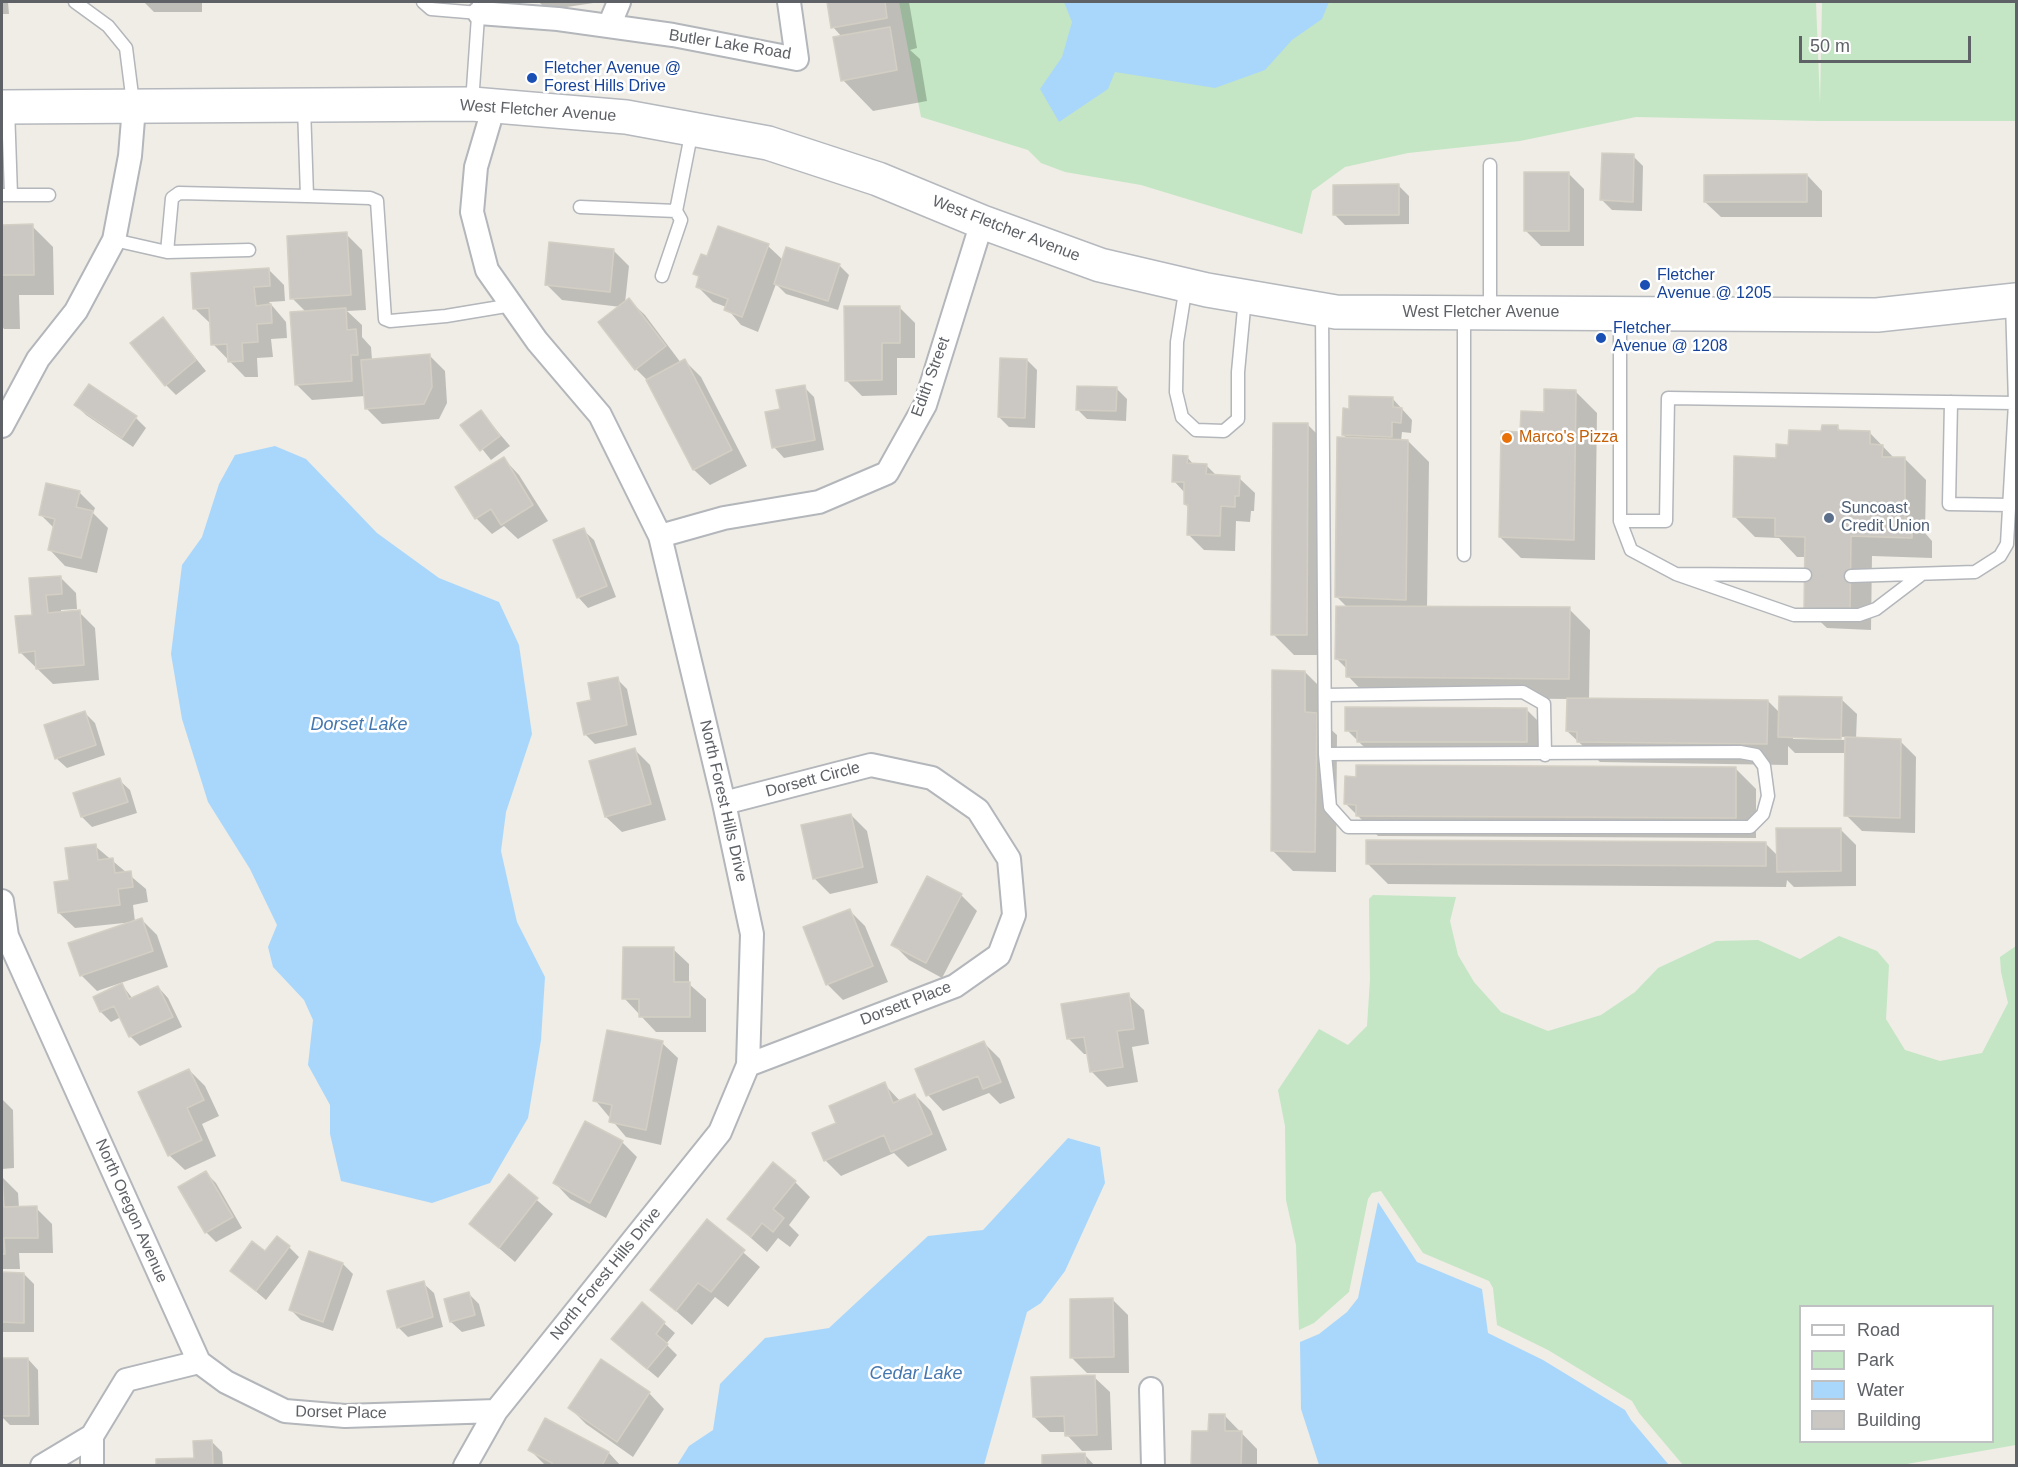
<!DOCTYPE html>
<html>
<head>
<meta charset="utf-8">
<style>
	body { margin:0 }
	#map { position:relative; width:2018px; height:1467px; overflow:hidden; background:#efede6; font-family:Arial,sans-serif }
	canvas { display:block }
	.frame { position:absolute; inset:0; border:3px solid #5e6166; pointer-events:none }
	.legend { position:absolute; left:1799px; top:1305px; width:195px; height:138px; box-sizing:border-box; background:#fff; border:2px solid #bfc0c2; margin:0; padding:8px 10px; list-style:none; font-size:18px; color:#5e6166 }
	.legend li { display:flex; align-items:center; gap:12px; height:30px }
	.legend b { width:30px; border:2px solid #bfc0c2 }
	.scale { position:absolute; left:1799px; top:36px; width:172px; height:27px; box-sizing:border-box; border:3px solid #5e6166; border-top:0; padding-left:8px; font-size:18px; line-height:21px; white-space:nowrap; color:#5e6166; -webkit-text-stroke:4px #fff; paint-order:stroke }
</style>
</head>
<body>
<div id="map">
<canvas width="2018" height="1467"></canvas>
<div class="frame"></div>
<ul class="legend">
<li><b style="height:8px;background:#fff"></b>Road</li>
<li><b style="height:16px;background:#c4e6c4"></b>Park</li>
<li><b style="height:16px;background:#a9d7fc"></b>Water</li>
<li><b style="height:16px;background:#cbc8c3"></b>Building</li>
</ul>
<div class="scale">50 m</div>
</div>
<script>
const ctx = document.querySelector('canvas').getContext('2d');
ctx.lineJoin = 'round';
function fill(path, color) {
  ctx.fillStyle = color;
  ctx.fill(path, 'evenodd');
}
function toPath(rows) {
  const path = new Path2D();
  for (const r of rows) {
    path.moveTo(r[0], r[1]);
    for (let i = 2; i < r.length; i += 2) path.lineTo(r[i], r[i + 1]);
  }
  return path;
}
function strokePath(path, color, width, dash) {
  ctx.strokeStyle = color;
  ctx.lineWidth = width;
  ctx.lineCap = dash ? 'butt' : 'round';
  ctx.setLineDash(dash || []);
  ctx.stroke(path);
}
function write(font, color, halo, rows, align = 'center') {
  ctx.font = font + ' Arial,sans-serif';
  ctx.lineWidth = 5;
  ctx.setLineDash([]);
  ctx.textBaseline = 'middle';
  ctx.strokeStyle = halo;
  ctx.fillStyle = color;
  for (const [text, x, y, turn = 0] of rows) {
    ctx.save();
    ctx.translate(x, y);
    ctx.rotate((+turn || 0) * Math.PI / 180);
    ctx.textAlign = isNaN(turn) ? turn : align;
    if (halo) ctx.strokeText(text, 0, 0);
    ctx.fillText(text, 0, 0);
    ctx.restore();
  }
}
fill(toPath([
	[899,2,1816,2,1820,104,1822,2,2016,2,2016,121,1820,121,1636,117,1520,141,1408,153,1345,167,1312,191,1302,234,1141,185,1065,172,1041,163,1028,150,921,117],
	[1373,895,1456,897,1450,921,1458,955,1474,982,1501,1012,1548,1031,1601,1015,1635,992,1658,968,1716,941,1758,940,1800,959,1839,936,1877,951,1889,965,1886,1019,1905,1050,1940,1061,1982,1053,2008,1003,2001,972,2000,957,2016,946,2016,1445,1901,1465,1683,1465,1639,1413,1632,1401,1548,1350,1497,1325,1493,1288,1489,1281,1423,1253,1381,1191,1372,1193,1368,1199,1349,1292,1314,1323,1299,1330,1296,1245,1286,1200,1285,1126,1278,1090,1319,1029,1348,1045,1367,1026,1370,980,1369,899],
	[1992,1306,1992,1442,1800,1442,1800,1306]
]), '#c4e6c4');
fill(toPath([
	[1064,2,1329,2,1322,19,1292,40,1265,70,1215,88,1115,72,1108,89,1059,122,1040,89,1062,57,1072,22],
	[275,446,306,459,377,533,439,578,499,602,519,645,532,734,506,812,501,851,517,922,545,977,541,1040,528,1118,490,1183,432,1203,341,1181,330,1134,330,1105,308,1065,313,1020,304,1000,273,967,268,947,277,925,250,869,208,802,182,719,171,654,182,565,202,537,219,484,235,455],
	[1068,1138,1100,1147,1105,1183,1065,1271,1041,1303,1027,1312,984,1465,677,1465,689,1446,713,1430,720,1384,765,1338,829,1328,928,1236,983,1230],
	[1378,1202,1417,1262,1482,1289,1488,1333,1543,1360,1625,1410,1631,1420,1669,1465,1319,1465,1301,1409,1300,1342,1319,1334,1347,1312,1358,1298]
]), '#a9d7fc');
fill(toPath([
	[2,2,8,2,9,14,2,14],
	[144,2,202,2,202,12,154,12],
	[539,2,600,2,547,10],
	[829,2,909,2,917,48,910,50,920,59,927,101,873,111,843,80,842,37,833,27],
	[1633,156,1643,166,1642,211,1612,210,1602,200],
	[1569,174,1584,189,1584,246,1541,246,1525,230],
	[1807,175,1822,191,1822,217,1721,217,1705,202],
	[1398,185,1409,196,1409,224,1345,225,1335,215],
	[2,226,32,226,53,247,54,295,19,295,20,329,4,329,2,326],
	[346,234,362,250,366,310,347,311,362,325,362,337,371,347,372,360,429,355,445,371,447,403,439,419,382,424,366,408,365,396,312,400,296,384,306,312,292,298],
	[768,246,783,260,839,265,849,275,838,310,786,294,776,284,758,332,741,325,726,307,713,302,697,286,700,279,695,273,708,258],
	[614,251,629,266,625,303,629,300,645,315,681,363,685,361,701,377,747,466,710,485,694,470,649,382,636,369,621,307,562,300,546,284],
	[268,269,284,285,285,301,269,302,286,322,287,338,271,339,273,357,257,358,258,377,245,377,213,344,211,324,195,309],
	[899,307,915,323,915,358,897,358,897,395,862,396,846,380],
	[173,330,206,371,176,395,166,385],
	[1027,360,1037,370,1035,428,1009,427,999,417],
	[90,386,136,418,146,428,133,447,86,415,76,405],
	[804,387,814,397,824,450,784,458,774,447,782,410],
	[1117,389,1127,399,1126,421,1087,419,1077,409],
	[1576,392,1597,413,1595,560,1521,558,1500,537,1522,434],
	[1393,399,1412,420,1411,433,1402,432,1401,441,1408,441,1429,462,1427,608,1569,609,1590,630,1589,700,1768,701,1780,713,1841,699,1857,714,1856,739,1900,741,1916,757,1915,833,1862,831,1846,815,1847,753,1795,753,1788,746,1788,765,1600,762,1567,731,1568,699,1368,697,1348,676,1348,670,1336,658,1347,607,1337,597,1348,439,1343,435,1350,410],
	[1793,736,1848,737,1848,740,1793,739],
	[481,412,510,446,491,460,463,425],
	[1307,424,1328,445,1327,655,1294,655,1273,634],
	[1837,427,1842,432,1870,433,1895,459,1905,459,1926,480,1925,533,1932,541,1932,558,1872,556,1871,630,1827,628,1806,608,1807,557,1797,557,1779,538,1755,537,1734,516,1790,446],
	[1187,457,1194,465,1206,465,1217,476,1239,478,1255,493,1254,511,1251,511,1250,522,1236,521,1235,551,1204,550,1188,534,1189,508,1185,504,1185,493,1174,481],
	[504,459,519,475,548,521,518,539,504,526,492,534,476,518],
	[79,492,95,508,93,513,108,528,97,573,65,566,50,550,55,529,40,514],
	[583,530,594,540,616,597,588,608,578,597],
	[60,577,76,593,77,609,61,610,61,613,79,612,95,628,99,680,53,684,20,652,33,616,30,580],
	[1305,672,1326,693,1325,724,1337,735,1336,872,1293,871,1272,850],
	[617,679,627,689,637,735,595,744,585,734,593,701],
	[1526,709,1542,725,1542,757,1374,757,1347,730],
	[84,712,95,723,105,755,67,768,56,758],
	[634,749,650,765,666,820,622,832,606,817],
	[1735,768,1756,789,1756,838,1378,836,1346,804],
	[119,780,130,790,137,813,92,827,82,817],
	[851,815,867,831,878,883,830,894,815,879,803,827],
	[1840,829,1856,845,1856,886,1794,887,1787,880,1786,887,1388,884,1367,863,1766,844,1778,856],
	[95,846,146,889,148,902,133,905,135,922,141,919,157,935,168,967,97,991,81,975,134,922,75,928,59,913,71,881],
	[961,895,977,911,942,978,909,960,893,944],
	[850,911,865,926,888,982,843,1000,827,984],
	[673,949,689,964,689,984,706,999,706,1032,656,1032,624,998],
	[122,985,133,999,158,987,168,998,182,1027,140,1046,130,1036,121,1017,111,1022,101,1012,95,998],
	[1128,995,1144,1010,1149,1044,1132,1047,1138,1082,1107,1087,1091,1071,1088,1054,1084,1054,1069,1039],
	[662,1043,678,1058,661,1145,626,1137,595,1100],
	[984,1043,1000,1059,1015,1098,1000,1104,989,1093,943,1111,928,1095],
	[189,1070,205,1086,219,1116,202,1124,216,1156,185,1170,169,1155],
	[884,1084,901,1102,915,1095,931,1111,947,1150,908,1167,894,1153,841,1176,825,1160,814,1134,838,1124],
	[2,1099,13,1110,14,1168,2,1169],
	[622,1142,637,1157,606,1218,570,1199,555,1183],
	[206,1173,216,1183,242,1228,216,1242,206,1232],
	[509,1176,553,1214,515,1262,471,1224],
	[2,1177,18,1193,19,1208,36,1208,52,1224,53,1253,19,1253,20,1269,2,1269],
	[795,1182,810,1197,789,1225,799,1235,790,1247,778,1238,767,1252,729,1219],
	[707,1221,760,1267,728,1307,715,1297,692,1325,652,1290],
	[289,1247,299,1257,266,1300,232,1271,266,1253],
	[343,1264,353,1274,333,1331,301,1320,291,1310],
	[2,1274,24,1274,34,1284,34,1332,2,1332],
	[423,1283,434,1293,443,1327,408,1337,398,1327],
	[469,1294,479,1304,485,1326,462,1332,451,1322],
	[1113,1300,1128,1315,1129,1373,1087,1373,1072,1358],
	[642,1304,675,1333,666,1344,677,1355,658,1378,623,1349],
	[2,1359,28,1359,38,1370,39,1425,10,1425,2,1417],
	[1094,1377,1110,1392,1112,1450,1082,1451,1067,1435,1066,1432,1050,1432,1034,1417],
	[649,1393,664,1409,633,1457,586,1424,570,1408],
	[1225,1416,1257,1449,1257,1466,1193,1466],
	[212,1442,222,1452,223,1466,158,1466,196,1459],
	[529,1449,609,1453,621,1466,546,1466],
	[1085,1455,1095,1466,1044,1466]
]), '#0003');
const building = toPath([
	[827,2,885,2,887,18,831,28,827,2],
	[890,27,897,70,841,81,833,37,890,27],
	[1602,153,1634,154,1633,202,1600,200,1602,153],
	[1524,172,1569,172,1569,231,1524,231,1524,172],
	[1807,174,1807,202,1704,202,1704,175,1807,174],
	[1399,184,1399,215,1333,215,1333,185,1399,184],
	[33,224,34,275,2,275,2,225,33,224],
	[718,226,769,244,742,317,724,310,728,299,696,287,699,276,693,274,701,254,707,256,718,226],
	[347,232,351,295,290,299,287,236,347,232],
	[549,242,614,249,610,292,545,285,549,242],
	[786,247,840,264,828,301,774,284,786,247],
	[269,268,270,286,254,287,256,306,271,304,272,323,257,324,258,342,242,343,243,361,228,362,227,344,211,345,209,308,193,309,191,273,269,268],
	[629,298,666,346,635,370,598,322,629,298],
	[844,306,900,306,900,343,882,343,882,380,845,381,844,306],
	[346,308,347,330,356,329,358,355,351,355,352,381,295,385,290,312,346,308],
	[163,317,196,360,165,386,130,343,163,317],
	[430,354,432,387,424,404,365,409,361,360,430,354],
	[1000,358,1027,359,1025,418,998,417,1000,358],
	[685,359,732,450,693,470,646,380,685,359],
	[89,384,137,416,122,438,74,405,89,384],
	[805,385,815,440,772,448,765,412,780,409,776,390,805,385],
	[1077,386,1117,387,1116,411,1076,410,1077,386],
	[1544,389,1576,390,1574,540,1499,537,1501,431,1520,432,1521,411,1544,412,1544,389],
	[1349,396,1393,397,1393,407,1402,408,1401,423,1392,422,1392,437,1342,435,1343,408,1349,409,1349,396],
	[481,410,500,436,480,451,460,425,481,410],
	[1273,423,1308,423,1307,635,1271,635,1273,423],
	[1822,425,1838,425,1838,430,1870,431,1870,444,1883,445,1882,457,1905,457,1905,518,1912,518,1912,538,1851,536,1850,610,1804,608,1805,537,1775,536,1775,518,1733,517,1734,456,1776,458,1776,444,1788,445,1789,430,1821,431,1822,425],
	[1337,437,1408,440,1406,600,1335,597,1337,437],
	[1173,455,1188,456,1187,463,1207,464,1206,474,1240,476,1239,496,1235,496,1235,507,1221,506,1220,536,1187,535,1188,505,1184,504,1184,482,1172,482,1173,455],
	[504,457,533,505,501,525,491,509,475,519,455,487,504,457],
	[46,483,80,491,76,507,93,511,81,558,48,550,55,519,39,515,46,483],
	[584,528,607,586,577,598,553,540,584,528],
	[61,576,62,594,46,595,48,613,80,610,84,665,36,669,35,651,19,653,15,616,32,615,29,578,61,576],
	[1336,606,1570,607,1569,679,1346,677,1346,660,1335,659,1336,606],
	[1272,670,1305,671,1305,712,1317,713,1315,852,1271,851,1272,670],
	[618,677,627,725,584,735,577,703,591,700,588,683,618,677],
	[1779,696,1842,697,1841,739,1778,737,1779,696],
	[1567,698,1768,700,1767,744,1577,742,1577,732,1566,731,1567,698],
	[1345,707,1527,708,1527,742,1357,742,1357,731,1345,731,1345,707],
	[85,711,96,745,55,759,44,725,85,711],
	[1845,737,1901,739,1900,818,1844,816,1845,737],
	[635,748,651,804,605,817,589,761,635,748],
	[1356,765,1736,767,1736,818,1356,816,1356,805,1344,804,1345,776,1356,777,1356,765],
	[120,778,128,802,81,817,73,793,120,778],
	[851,814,863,867,813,879,801,825,851,814],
	[1776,828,1841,828,1841,871,1777,872,1776,828],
	[1366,840,1766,842,1766,866,1366,864,1366,840],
	[96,844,98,860,113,858,115,873,131,871,133,887,118,889,120,905,58,913,54,882,69,880,65,848,96,844],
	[927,876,962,894,926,963,891,945,927,876],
	[850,909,873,966,826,985,803,927,850,909],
	[142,918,153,951,80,976,68,943,142,918],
	[623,947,674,947,674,982,690,982,690,1017,639,1017,639,999,622,999,623,947],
	[122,983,129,999,158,986,173,1017,129,1037,114,1006,100,1012,93,997,122,983],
	[1129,993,1134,1029,1117,1031,1123,1067,1090,1072,1084,1037,1067,1039,1061,1004,1129,993],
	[607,1030,663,1041,646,1130,609,1122,612,1105,593,1101,607,1030],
	[984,1041,1001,1082,983,1089,978,1076,926,1096,915,1069,984,1041],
	[189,1069,204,1100,187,1108,202,1140,168,1156,138,1092,189,1069],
	[885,1082,893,1103,915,1094,932,1134,891,1152,884,1135,824,1161,812,1133,836,1123,829,1106,885,1082],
	[585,1121,623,1141,590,1203,553,1183,585,1121],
	[773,1162,796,1181,773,1209,784,1218,773,1232,762,1223,751,1237,727,1219,773,1162],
	[206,1171,233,1217,205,1233,178,1187,206,1171],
	[509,1174,538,1198,499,1248,469,1224,509,1174],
	[2,1176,4,1207,37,1206,38,1238,4,1238,5,1254,2,1254,2,1176],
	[707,1219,745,1250,711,1292,698,1283,676,1311,650,1290,707,1219],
	[277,1236,290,1246,256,1291,230,1271,252,1241,265,1251,277,1236],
	[309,1251,343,1263,323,1322,289,1310,309,1251],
	[2,1272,24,1273,24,1323,2,1322,2,1272],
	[424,1281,433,1317,397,1328,387,1291,424,1281],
	[469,1292,475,1315,450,1322,444,1299,469,1292],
	[1113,1298,1114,1357,1070,1358,1070,1299,1113,1298],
	[642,1302,665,1322,656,1334,668,1344,647,1369,611,1339,642,1302],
	[2,1358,28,1358,29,1416,2,1416,2,1358],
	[601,1359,650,1392,617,1442,568,1408,601,1359],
	[1095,1375,1097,1435,1065,1436,1064,1416,1033,1417,1031,1377,1095,1375],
	[1209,1414,1225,1414,1225,1431,1242,1431,1241,1466,1191,1466,1192,1431,1208,1431,1209,1414],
	[545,1418,609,1452,602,1466,551,1466,552,1463,528,1450,545,1418],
	[212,1440,213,1466,156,1466,156,1459,194,1458,193,1441,212,1440],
	[1085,1453,1086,1466,1042,1466,1042,1455,1085,1453]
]);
fill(building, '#cbc8c3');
strokePath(building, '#d4cfc4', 1.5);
const service = toPath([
	[75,2,108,26,126,48,133,103],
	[423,2,431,9,479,13],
	[472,103,479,2],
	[304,107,307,196,370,198,377,201,385,319,390,321,446,316,512,305],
	[1490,165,1490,312],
	[2,195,11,195,8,108],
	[11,195,49,195],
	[580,207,676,211,692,130],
	[114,240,167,252,249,250],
	[167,252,172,198,179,193,307,196],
	[662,276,681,220,676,211],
	[1186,286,1177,342,1176,392,1182,417,1196,430,1224,431,1238,419,1238,372,1245,298],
	[1322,311,1325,754,1330,807,1348,827,1750,827,1763,814,1768,796,1764,766,1756,755,1740,752,1325,754],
	[1620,314,1620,521,1666,521,1668,398,2015,403],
	[1951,402,1949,504,2010,505],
	[1620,521,1631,550,1676,574,1805,575],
	[1464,555,1464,314],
	[1676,574,1794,615,1859,615,1876,609,1922,574],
	[1851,576,1975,572,2000,556,2007,544,2015,403,2012,302],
	[1325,695,1523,692,1544,704,1545,755]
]);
const minor = toPath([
	[479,13,558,19,673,35,797,59,789,2],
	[609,26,619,2],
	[2,426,38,359,76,311,114,240,130,156,134,107],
	[660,536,724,518,819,502,887,473,925,405,982,222],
	[724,803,871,765,932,778,978,810,1009,859,1014,915,999,955,955,986,748,1065],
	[2,901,7,936,199,1362],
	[199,1362,226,1382,285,1411,345,1416,496,1411],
	[1151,1389,1153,1466],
	[42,1466,92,1436],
	[92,1466,92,1436,126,1380,199,1362],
	[465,1466,496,1411,720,1132,748,1065,752,934,724,803,660,536,600,415,537,341,487,270,472,212,476,167,494,106]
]);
const secondary = toPath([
	[2,107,472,104,626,117,768,143,878,179,982,222,1100,265,1207,290,1336,312,1877,315,2016,300]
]);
strokePath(service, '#b3b6ba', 15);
strokePath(minor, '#b3b6ba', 26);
strokePath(secondary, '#b5b8bd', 36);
strokePath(service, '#fff', 12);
strokePath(minor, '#fff', 22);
strokePath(secondary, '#fff', 33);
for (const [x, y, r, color] of [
	[532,78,6,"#1a4fb4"],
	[1645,285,6,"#1a4fb4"],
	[1601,338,6,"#1a4fb4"],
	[1507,438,6,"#e8710a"],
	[1829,518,6,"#5c6f8a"]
]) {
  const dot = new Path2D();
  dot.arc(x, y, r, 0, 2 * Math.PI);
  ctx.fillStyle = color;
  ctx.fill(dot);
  strokePath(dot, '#fff', 2);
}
write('16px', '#5e6166', '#fff', [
	["Butler Lake Road",730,45,9],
	["West Fletcher Avenue",538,111,4],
	["West Fletcher Avenue",1006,229,21],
	["West Fletcher Avenue",1481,313],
	["Edith Street",931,377,-70],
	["Dorsett Circle",813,780,-15],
	["North Forest Hills Drive",723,801,77],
	["Dorsett Place",906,1004,-21],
	["North Oregon Avenue",131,1211,66],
	["North Forest Hills Drive",606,1274,-51],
	["Dorset Place",341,1413,1]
]);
write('16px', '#164399', '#fff', [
	["Fletcher Avenue @",544,69],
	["Forest Hills Drive",544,87],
	["Fletcher",1657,276],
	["Avenue @ 1205",1657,294],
	["Fletcher",1613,329],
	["Avenue @ 1208",1613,347]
], 'left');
write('16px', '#c56008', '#fff', [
	["Marco's Pizza",1519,438]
], 'left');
write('16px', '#4e5e75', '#fff', [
	["Suncoast",1841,509],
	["Credit Union",1841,527]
], 'left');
write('italic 18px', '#4578af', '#fff', [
	["Dorset Lake",359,725],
	["Cedar Lake",916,1374]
]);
</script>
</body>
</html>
